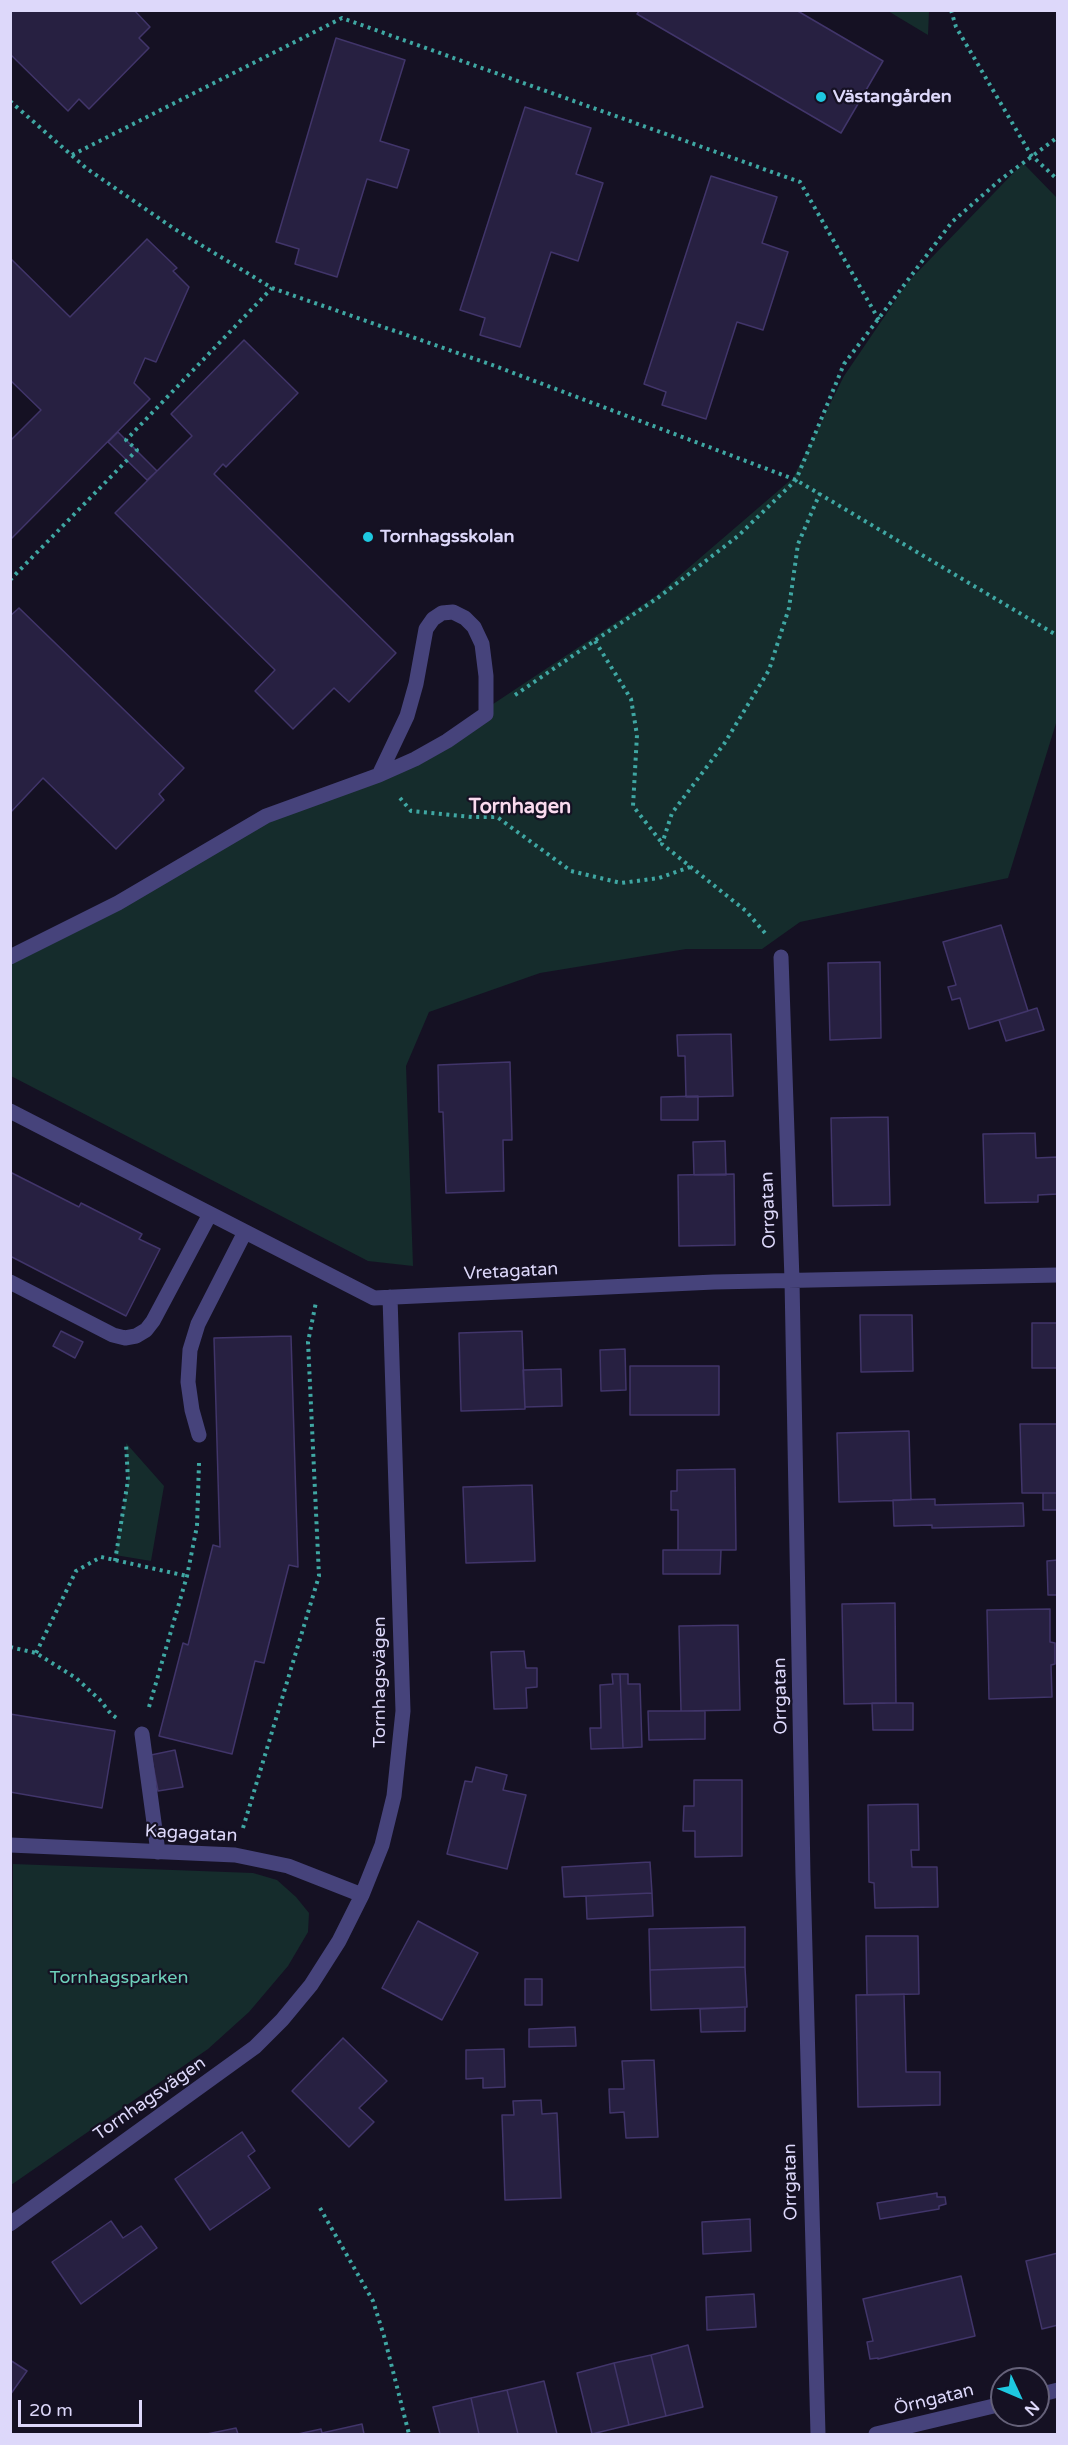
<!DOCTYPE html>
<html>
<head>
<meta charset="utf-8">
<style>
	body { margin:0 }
	#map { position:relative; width:1068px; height:2445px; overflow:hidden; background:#151123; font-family:"Varela Round",sans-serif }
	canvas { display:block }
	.frame { position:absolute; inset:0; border:12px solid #ddd8fa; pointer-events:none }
	.north { position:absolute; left:990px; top:2367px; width:60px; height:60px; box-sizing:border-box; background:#151123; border:2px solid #656179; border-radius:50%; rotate:134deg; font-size:16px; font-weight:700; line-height:24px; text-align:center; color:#ddd8fa }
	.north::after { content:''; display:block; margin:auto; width:21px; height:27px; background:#1ec8e0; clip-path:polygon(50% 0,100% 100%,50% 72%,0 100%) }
	.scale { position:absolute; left:18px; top:2400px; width:124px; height:27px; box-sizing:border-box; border:3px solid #ddd8fa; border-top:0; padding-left:8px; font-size:18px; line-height:21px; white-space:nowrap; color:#ddd8fa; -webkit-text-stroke:4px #151123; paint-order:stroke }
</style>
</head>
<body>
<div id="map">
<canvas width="1068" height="2445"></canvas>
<div class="frame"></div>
<div class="north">N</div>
<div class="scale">20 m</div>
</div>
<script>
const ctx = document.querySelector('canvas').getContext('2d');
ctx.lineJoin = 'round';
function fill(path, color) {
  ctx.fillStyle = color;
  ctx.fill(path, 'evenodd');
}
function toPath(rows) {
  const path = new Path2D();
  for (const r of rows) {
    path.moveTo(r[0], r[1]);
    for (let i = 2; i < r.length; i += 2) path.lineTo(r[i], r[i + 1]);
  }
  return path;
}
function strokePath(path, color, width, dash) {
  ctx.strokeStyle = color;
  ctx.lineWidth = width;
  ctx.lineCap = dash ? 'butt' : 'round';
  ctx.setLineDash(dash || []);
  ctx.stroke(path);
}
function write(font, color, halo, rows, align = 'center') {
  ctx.font = font + ' "Varela Round",sans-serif';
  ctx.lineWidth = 4.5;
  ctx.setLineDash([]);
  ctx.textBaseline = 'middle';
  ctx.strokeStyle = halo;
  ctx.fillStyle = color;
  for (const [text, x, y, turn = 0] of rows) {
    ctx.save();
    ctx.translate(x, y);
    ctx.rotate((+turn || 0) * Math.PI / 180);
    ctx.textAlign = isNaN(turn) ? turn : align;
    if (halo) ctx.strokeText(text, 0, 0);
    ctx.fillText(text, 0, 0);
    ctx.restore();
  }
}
fill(toPath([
	[888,11,929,11,928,35],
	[1023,163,1057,198,1057,720,1008,878,800,922,762,949,686,949,540,973,429,1012,406,1066,413,1266,368,1261,11,1076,10,951,306,797,430,746,657,595,793,478,844,376,908,282],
	[126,1443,164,1486,151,1561,115,1555,128,1480],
	[13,1864,253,1873,277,1880,296,1897,309,1913,308,1932,288,1966,249,2012,208,2049,11,2185]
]), '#152c2c');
const building = toPath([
	[10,10,134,10,150,27,139,38,149,48,89,109,79,99,68,111,10,54,10,10],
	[640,10,796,10,883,61,841,133,637,14,640,10],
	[336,38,405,60,380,141,409,150,397,188,367,179,337,277,295,264,299,249,276,242,336,38],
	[525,107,591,128,576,174,603,183,578,261,551,252,520,347,480,335,485,318,460,310,525,107],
	[711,176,777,197,762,243,788,252,763,330,737,322,706,419,662,405,666,392,644,384,711,176],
	[147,239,177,268,173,271,189,287,156,362,145,358,134,383,150,399,10,540,10,441,41,410,10,380,10,258,70,317,147,239],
	[244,340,298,393,226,467,223,464,214,474,396,653,349,702,334,688,293,729,255,691,275,670,115,513,192,436,171,414,244,340],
	[118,432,157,471,147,480,108,442,118,432],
	[19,608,184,768,159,794,164,800,116,849,43,778,10,813,10,616,19,608],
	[1001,925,1028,1011,969,1029,960,998,952,1000,948,987,956,985,943,942,1001,925],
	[880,962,881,1038,830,1040,828,963,880,962],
	[1037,1008,1044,1030,1006,1041,999,1020,1037,1008],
	[731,1034,733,1096,686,1097,685,1056,678,1056,677,1035,731,1034],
	[510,1062,512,1140,503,1140,504,1191,446,1193,443,1112,439,1112,438,1065,510,1062],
	[698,1096,698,1120,661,1120,661,1097,698,1096],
	[888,1117,890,1205,833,1206,831,1118,888,1117],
	[1035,1133,1036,1158,1058,1157,1058,1194,1038,1195,1038,1202,985,1203,983,1134,1035,1133],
	[725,1141,726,1175,694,1175,693,1142,725,1141],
	[10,1172,79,1207,81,1203,142,1234,139,1239,160,1249,126,1316,10,1256,10,1172],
	[734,1174,735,1245,679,1246,678,1175,734,1174],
	[860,1315,912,1315,913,1371,861,1372,860,1315],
	[1032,1323,1058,1323,1058,1368,1032,1368,1032,1323],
	[61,1331,83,1342,75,1358,53,1346,61,1331],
	[522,1331,525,1409,461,1411,459,1333,522,1331],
	[291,1336,298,1567,289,1565,264,1663,255,1661,232,1754,159,1736,183,1643,188,1645,213,1545,220,1547,214,1338,291,1336],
	[625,1349,626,1390,601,1391,600,1350,625,1349],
	[630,1366,719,1366,719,1415,630,1415,630,1366],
	[561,1369,562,1406,525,1407,523,1370,561,1369],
	[1020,1424,1058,1424,1058,1493,1022,1493,1020,1424],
	[909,1431,911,1500,839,1502,837,1433,909,1431],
	[735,1469,736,1550,678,1550,678,1510,671,1510,671,1491,677,1491,677,1470,735,1469],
	[532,1485,535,1561,466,1563,463,1487,532,1485],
	[1043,1493,1058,1493,1058,1510,1043,1510,1043,1493],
	[935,1499,935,1505,1023,1503,1024,1526,932,1528,932,1525,894,1526,893,1500,935,1499],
	[663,1550,721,1550,720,1574,663,1574,663,1550],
	[1058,1560,1058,1595,1048,1595,1047,1561,1058,1560],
	[895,1603,896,1703,844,1704,842,1604,895,1603],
	[1050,1609,1050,1642,1055,1643,1055,1664,1051,1665,1052,1697,989,1699,987,1610,1050,1609],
	[738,1625,740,1710,681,1711,679,1626,738,1625],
	[524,1651,526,1668,537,1668,537,1687,526,1688,527,1708,494,1709,491,1652,524,1651],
	[612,1674,620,1674,623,1748,591,1749,590,1728,601,1728,600,1685,613,1684,612,1674],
	[620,1674,628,1674,628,1684,640,1684,642,1747,623,1748,620,1674],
	[872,1703,913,1703,913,1730,873,1730,872,1703],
	[648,1711,705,1711,705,1739,649,1740,648,1711],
	[10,1714,115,1731,102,1808,10,1792,10,1714],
	[175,1750,183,1787,158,1791,151,1755,175,1750],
	[476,1767,507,1775,503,1790,526,1795,507,1869,447,1854,465,1781,472,1782,476,1767],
	[694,1780,742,1780,742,1856,695,1857,695,1831,683,1831,684,1806,694,1806,694,1780],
	[918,1804,919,1850,911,1850,912,1867,937,1867,938,1907,875,1908,874,1883,869,1882,868,1805,918,1804],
	[650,1862,652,1893,564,1897,562,1867,650,1862],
	[652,1893,653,1916,587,1919,586,1896,652,1893],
	[418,1921,478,1953,442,2020,382,1988,418,1921],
	[745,1927,745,1967,650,1970,649,1929,745,1927],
	[866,1936,918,1936,919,1994,867,1995,866,1936],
	[745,1967,747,2007,651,2010,650,1970,745,1967],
	[525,1979,542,1979,542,2005,525,2005,525,1979],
	[904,1994,906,2072,940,2072,940,2105,858,2107,856,1995,904,1994],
	[745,2007,745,2031,701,2032,700,2009,745,2007],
	[575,2027,576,2046,529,2047,529,2029,575,2027],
	[343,2038,387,2081,359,2108,374,2122,349,2147,292,2091,343,2038],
	[504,2049,505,2087,483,2088,483,2078,466,2079,466,2050,504,2049],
	[654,2060,658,2137,626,2138,624,2112,610,2113,609,2089,624,2089,622,2061,654,2060],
	[541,2100,542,2114,557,2113,561,2198,505,2200,502,2115,514,2115,513,2101,541,2100],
	[242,2132,255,2151,248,2156,270,2188,210,2230,175,2179,242,2132],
	[937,2193,937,2197,945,2197,946,2204,939,2206,939,2209,880,2219,877,2203,937,2193],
	[750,2219,751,2251,703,2254,702,2222,750,2219],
	[111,2221,123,2238,141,2226,157,2248,81,2304,52,2262,111,2221],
	[1058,2253,1058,2325,1042,2329,1026,2261,1058,2253],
	[961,2276,975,2336,878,2359,878,2358,870,2359,867,2342,873,2341,863,2299,961,2276],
	[754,2294,756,2327,707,2330,706,2297,754,2294],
	[688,2345,703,2407,666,2416,651,2355,688,2345],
	[651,2355,666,2416,629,2425,614,2363,651,2355],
	[10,2360,27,2371,10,2395,10,2360],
	[614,2363,629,2425,592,2434,577,2373,614,2363],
	[544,2381,557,2434,518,2434,507,2390,544,2381],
	[507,2390,518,2434,479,2434,471,2398,507,2390],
	[471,2398,479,2434,440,2434,433,2407,471,2398],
	[362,2424,364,2434,298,2434,321,2429,322,2433,362,2424],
	[236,2428,238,2434,207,2434,236,2428]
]);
fill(building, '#272041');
strokePath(building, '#41356a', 1.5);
strokePath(toPath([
	[951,10,956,27,1031,155,1058,180],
	[10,101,86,168,173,228,272,288,495,366,796,480,1058,636],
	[72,155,342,18,800,182,879,320],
	[10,580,137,450,126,440,272,288],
	[595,641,631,699,637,735,633,806,662,843],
	[515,695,659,597,738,536,796,480,844,364,952,222,1000,180,1058,137],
	[400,798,411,811,472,817,497,817,571,871,621,883,659,878,690,867],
	[765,933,746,911,662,844,672,813,724,744,769,670,789,608,798,544,820,493],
	[115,1561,128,1480,126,1443],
	[10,1647,36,1653,76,1678,100,1700,111,1714,118,1719],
	[36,1653,76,1571,101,1557,187,1576],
	[149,1707,187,1576,197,1526,199,1463],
	[243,1828,319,1576,308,1342,316,1302],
	[320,2208,373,2301,384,2336,409,2434]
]), '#3fa7a3', 4, [3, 4.5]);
strokePath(toPath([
	[10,957,118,903,266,816,379,775,415,759,447,741,486,714,486,676,482,644,474,627,465,618,453,612,442,613,433,619,426,629,416,684,407,716,379,775],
	[781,957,792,1280,803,1875,818,2434],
	[10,1111,374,1298,714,1282,1058,1275],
	[10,1282,113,1335,125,1338,136,1336,146,1330,153,1321,210,1214],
	[199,1435,192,1410,188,1382,190,1350,198,1324,245,1232],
	[142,1734,158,1852],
	[10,1845,235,1855,288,1866,362,1895],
	[10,2224,255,2047,282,2020,311,1985,339,1941,362,1895,382,1845,394,1796,403,1711,390,1297],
	[1038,2395,1058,2390],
	[876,2434,1002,2404]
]), '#46437b', 15);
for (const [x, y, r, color] of [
	[821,97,6,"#1ec8e0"],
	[368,537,6,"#1ec8e0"]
]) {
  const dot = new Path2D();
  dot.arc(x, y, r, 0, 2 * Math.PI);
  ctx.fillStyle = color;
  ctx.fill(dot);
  strokePath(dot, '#151123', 2);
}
write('bold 18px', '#ddd8fa', '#151123', [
	["Västangården",833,97],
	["Tornhagsskolan",380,537]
], 'left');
write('18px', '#ddd8fa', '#151123', [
	["Orrgatan",769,1210,-92],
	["Vretagatan",511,1272,-3],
	["Tornhagsvägen",380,1682,-90],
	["Orrgatan",781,1696,-91],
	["Kagagatan",191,1834,3],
	["Tornhagsvägen",150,2099,-35],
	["Orrgatan",791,2182,-91],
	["Örngatan",934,2400,-14]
]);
write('18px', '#6ed0ba', '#151123', [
	["Tornhagsparken",119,1978]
]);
write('bold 20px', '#fadaee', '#151123', [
	["Tornhagen",520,808]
]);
</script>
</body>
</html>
